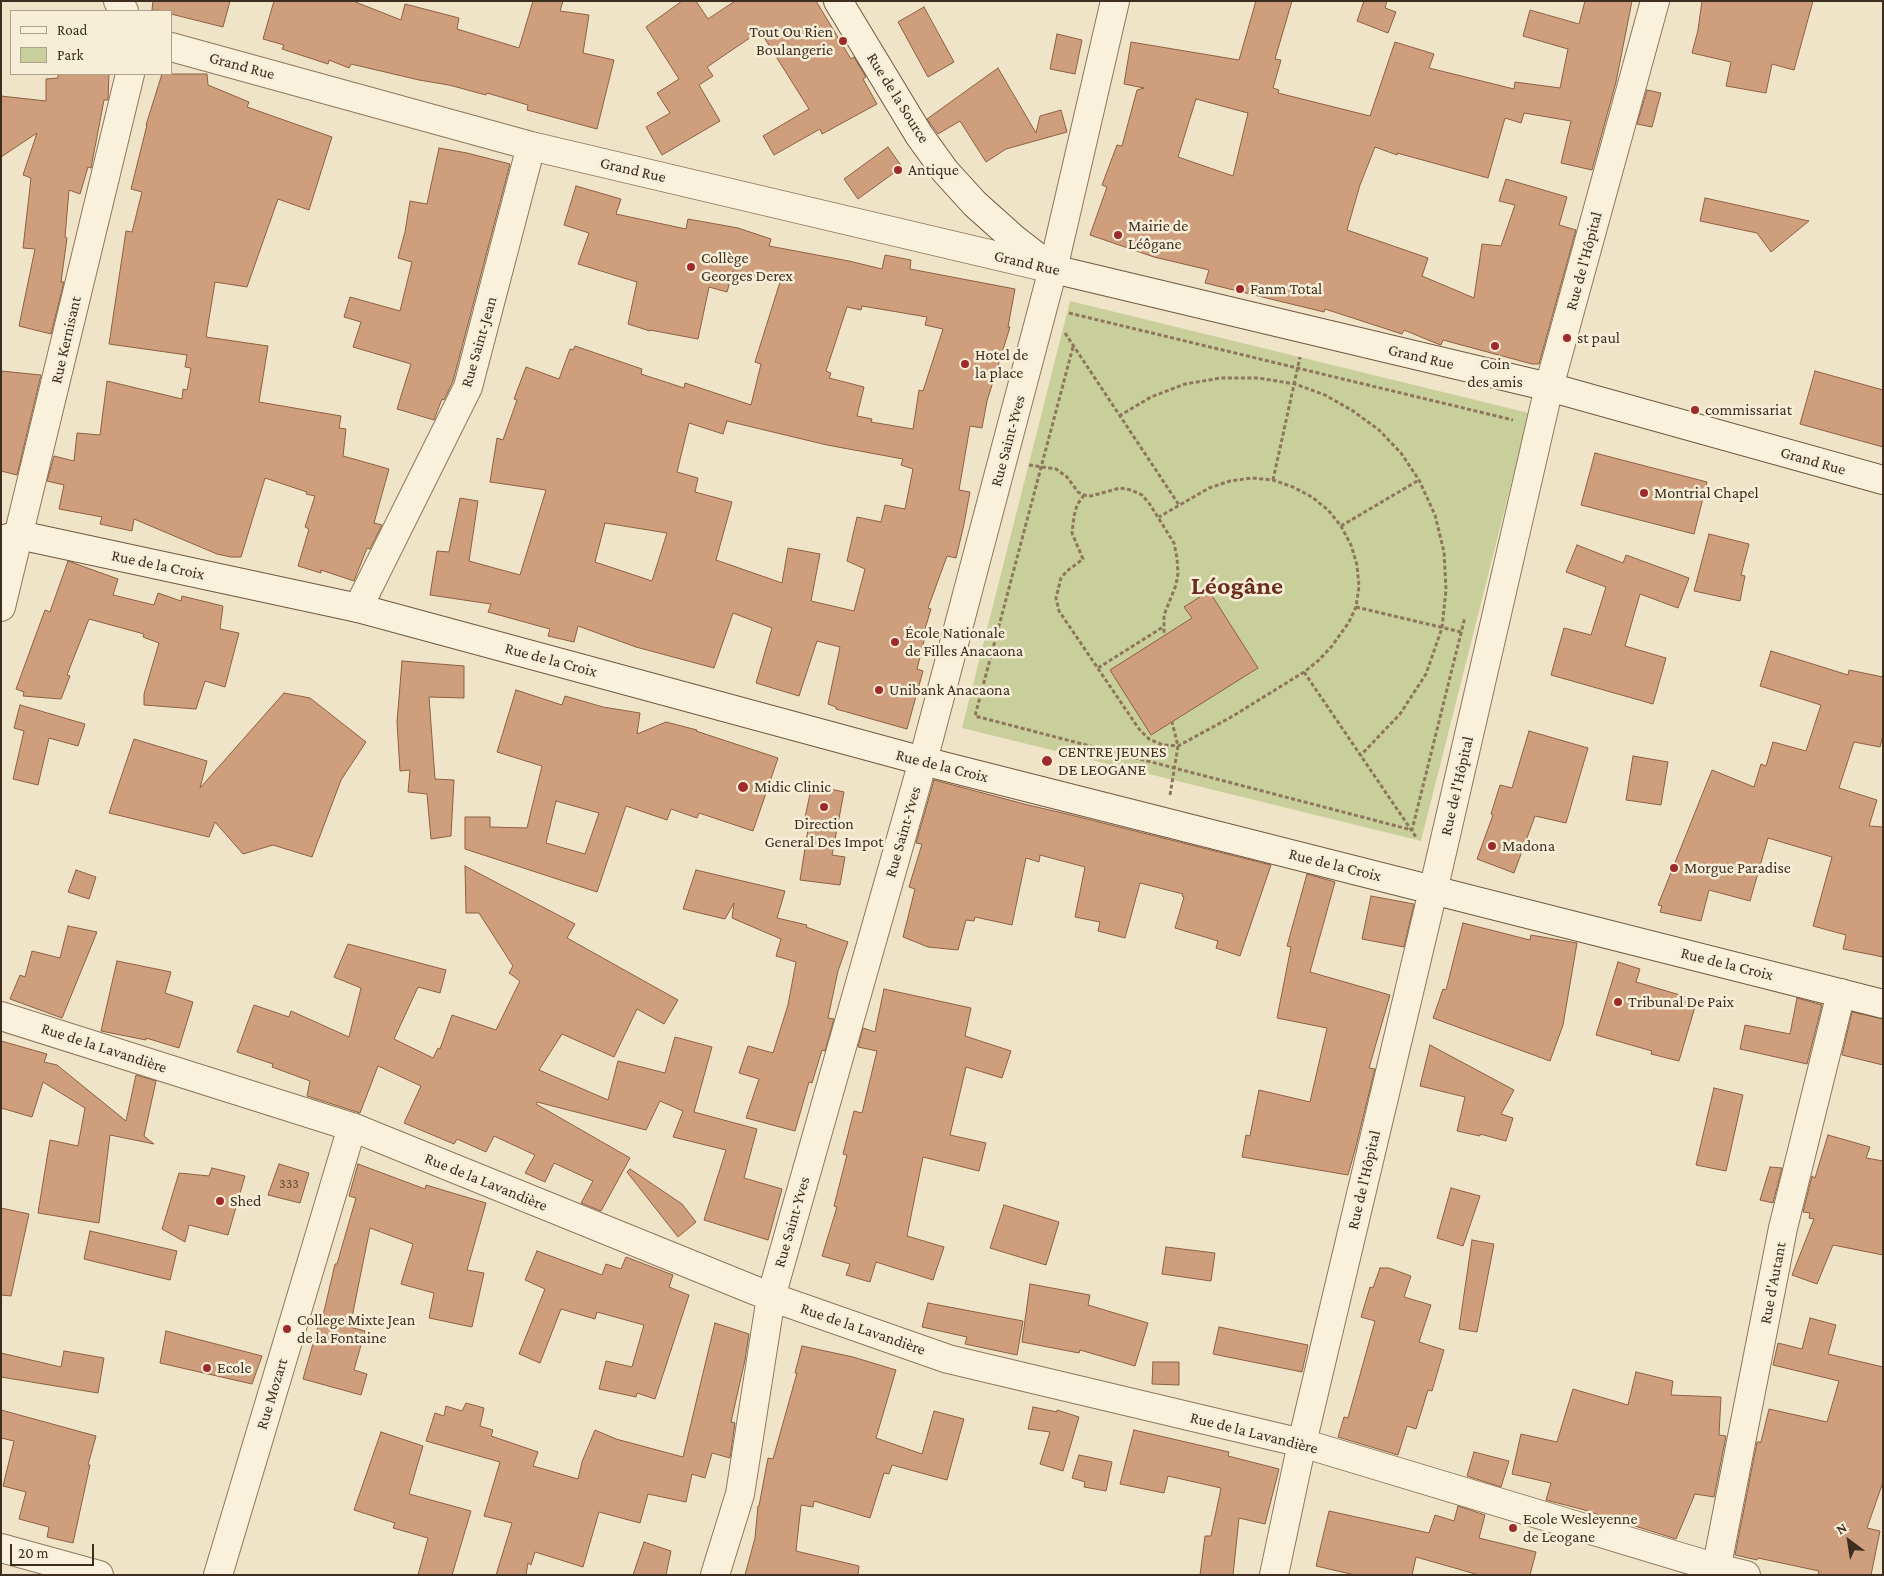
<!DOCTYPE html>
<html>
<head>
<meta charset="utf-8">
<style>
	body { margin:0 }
	#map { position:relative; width:1884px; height:1576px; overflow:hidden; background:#f0e4c8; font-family:"Crimson Pro",serif }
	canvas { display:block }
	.frame { position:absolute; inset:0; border:2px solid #3d2e20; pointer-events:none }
	.legend { position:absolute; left:10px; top:10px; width:162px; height:65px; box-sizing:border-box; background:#f7eed8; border:1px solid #ada18e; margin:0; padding:6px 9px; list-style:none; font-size:15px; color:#3d2e20 }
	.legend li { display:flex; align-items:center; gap:10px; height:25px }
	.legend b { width:25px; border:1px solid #ada18e }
	.north { position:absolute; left:1824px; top:1516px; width:50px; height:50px; -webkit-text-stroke:4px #f7eed8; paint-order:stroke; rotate:329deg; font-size:14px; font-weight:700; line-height:20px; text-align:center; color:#3d2e20 }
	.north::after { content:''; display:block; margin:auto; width:18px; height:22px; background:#3d2e20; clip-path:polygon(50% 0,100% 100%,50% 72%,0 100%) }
	.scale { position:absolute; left:10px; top:1544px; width:84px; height:22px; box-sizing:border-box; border:2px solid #3d2e20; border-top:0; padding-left:6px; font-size:15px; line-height:18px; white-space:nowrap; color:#3d2e20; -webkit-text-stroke:4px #f7eed8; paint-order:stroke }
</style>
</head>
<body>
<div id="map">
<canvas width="1884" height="1576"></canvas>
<div class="frame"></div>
<ul class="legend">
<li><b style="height:6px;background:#faf1dc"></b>Road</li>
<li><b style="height:14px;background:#c9cf9b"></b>Park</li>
</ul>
<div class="north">N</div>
<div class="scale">20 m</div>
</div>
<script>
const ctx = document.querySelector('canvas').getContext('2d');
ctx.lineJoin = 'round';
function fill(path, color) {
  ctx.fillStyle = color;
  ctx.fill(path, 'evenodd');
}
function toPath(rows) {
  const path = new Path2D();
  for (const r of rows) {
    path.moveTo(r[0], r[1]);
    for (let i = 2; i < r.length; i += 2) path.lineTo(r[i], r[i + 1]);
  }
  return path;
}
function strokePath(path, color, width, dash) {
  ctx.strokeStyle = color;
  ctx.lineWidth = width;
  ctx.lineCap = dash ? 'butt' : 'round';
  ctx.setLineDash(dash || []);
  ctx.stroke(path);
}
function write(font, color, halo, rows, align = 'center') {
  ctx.font = font + ' "Crimson Pro",serif';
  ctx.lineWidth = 5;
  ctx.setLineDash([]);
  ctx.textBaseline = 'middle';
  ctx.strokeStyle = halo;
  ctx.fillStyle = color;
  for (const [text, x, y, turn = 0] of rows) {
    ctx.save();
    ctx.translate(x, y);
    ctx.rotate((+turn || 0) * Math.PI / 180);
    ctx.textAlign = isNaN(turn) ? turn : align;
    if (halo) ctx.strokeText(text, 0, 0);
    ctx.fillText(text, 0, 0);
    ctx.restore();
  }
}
fill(toPath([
	[1070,301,1529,413,1421,841,962,728]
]), '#c9cf9b');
const building = toPath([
	[153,1,230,1,223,27,171,14,171,11,152,10,153,1],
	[274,1,353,1,401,20,405,4,459,18,457,29,519,48,533,1,563,1,560,11,589,15,583,53,614,60,597,129,527,110,528,105,487,93,486,95,449,85,419,80,351,64,349,68,329,60,328,64,282,49,284,45,263,39,274,1],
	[682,1,696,1,708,19,735,1,816,1,851,59,854,57,866,77,863,79,877,104,822,134,820,129,774,155,763,136,809,109,760,31,707,67,713,76,699,85,720,121,662,155,646,127,670,113,657,93,679,79,646,27,682,1],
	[1256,1,1292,1,1275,59,1281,60,1273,88,1279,90,1278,93,1370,116,1395,42,1434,54,1429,68,1514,89,1515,82,1560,88,1568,49,1523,36,1530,10,1579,24,1585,1,1632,1,1616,82,1592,170,1561,163,1571,121,1524,113,1521,123,1505,118,1488,178,1397,153,1397,155,1375,147,1360,185,1347,230,1428,258,1422,276,1474,298,1482,244,1501,246,1515,205,1499,201,1506,179,1567,197,1559,225,1576,230,1539,364,1532,364,1443,340,1441,345,1438,344,1404,330,1402,334,1325,309,1324,312,1205,283,1209,270,1154,257,1090,235,1107,187,1102,185,1117,145,1122,146,1137,90,1144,88,1124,84,1131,42,1239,60,1256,1],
	[1196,99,1248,113,1233,176,1178,157,1196,99],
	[1364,1,1387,1,1385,8,1396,12,1388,33,1357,21,1364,1],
	[1702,1,1813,1,1794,70,1772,64,1766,93,1726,86,1731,62,1692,53,1698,30,1702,1],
	[924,7,954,62,928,77,898,22,924,7],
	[1057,34,1082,40,1075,74,1050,69,1057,34],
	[998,68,1036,133,1040,116,1061,110,1067,132,1006,149,986,162,960,121,938,134,927,119,998,68],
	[58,74,109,74,108,100,104,100,91,168,88,167,80,194,69,190,65,237,67,238,61,282,64,282,51,334,19,326,35,249,23,248,31,178,23,175,37,133,1,157,1,96,46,101,46,79,58,78,58,74],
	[162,74,207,74,208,85,249,102,247,107,332,137,309,210,278,199,247,287,215,282,206,337,268,346,259,402,341,416,339,428,346,429,343,456,389,469,374,523,382,525,370,549,367,548,354,581,321,570,321,573,298,566,309,529,305,527,315,496,306,494,307,492,265,478,241,557,231,557,217,554,134,519,132,531,100,524,102,517,59,509,64,485,47,481,54,456,74,461,77,433,100,435,107,381,182,399,183,389,187,390,191,368,185,367,187,355,109,344,126,231,132,232,142,192,131,189,147,125,146,125,162,74],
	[1647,90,1661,93,1652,127,1637,124,1647,90],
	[888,147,902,167,858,199,844,179,888,147],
	[439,148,467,153,510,164,453,381,444,400,442,399,434,420,397,409,411,364,353,347,361,322,344,317,350,297,400,311,412,262,398,258,405,232,410,201,427,204,439,148],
	[576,186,621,199,616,214,686,229,688,219,738,228,771,239,769,246,849,261,882,269,885,255,911,260,910,269,1015,289,1008,327,1010,327,987,401,982,428,970,426,959,490,970,492,964,524,956,558,947,556,928,608,931,609,925,629,927,629,917,669,923,671,907,729,836,709,836,707,828,704,840,647,817,641,799,696,756,683,772,628,733,613,714,668,636,647,578,626,574,642,548,636,550,629,488,612,491,604,430,595,437,551,449,552,460,498,478,501,469,561,520,575,546,490,490,482,497,438,503,440,517,400,514,399,526,367,559,379,570,349,573,350,575,346,642,369,641,374,684,388,685,383,751,405,761,364,755,362,780,282,733,271,727,292,709,287,698,339,650,330,650,331,628,324,637,282,578,264,589,233,564,225,576,186],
	[862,306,927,317,925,325,943,329,923,391,919,390,913,429,871,422,872,419,857,416,864,387,829,378,831,373,826,371,847,307,861,310,862,306],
	[727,421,827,445,903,459,901,465,913,469,905,509,885,505,881,522,857,517,847,561,865,569,854,611,811,601,820,554,788,548,782,583,716,560,732,502,695,492,698,478,677,472,689,423,723,434,727,421],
	[605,523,667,533,652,581,595,562,605,523],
	[1705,198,1809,221,1771,252,1757,233,1700,221,1705,198],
	[1,371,41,375,17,475,1,471,1,371],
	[1815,371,1883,390,1883,447,1800,424,1815,371],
	[1595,453,1707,482,1694,534,1581,505,1595,453],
	[1709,534,1749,544,1741,575,1745,576,1740,601,1694,591,1709,534],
	[1577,545,1623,563,1626,555,1689,578,1678,608,1640,594,1625,646,1666,658,1653,704,1551,675,1564,628,1591,635,1606,587,1566,572,1577,545],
	[68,561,118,579,113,595,154,605,158,593,181,601,182,596,223,606,220,629,239,633,225,687,205,681,196,709,144,705,144,694,159,643,143,637,144,634,89,619,67,675,70,676,61,699,23,696,24,692,16,689,45,610,50,612,68,561],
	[1209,591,1258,668,1151,735,1110,670,1192,618,1184,607,1209,591],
	[1771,651,1848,675,1849,670,1883,677,1883,735,1880,747,1854,742,1839,788,1877,800,1869,826,1883,827,1883,957,1843,949,1846,935,1813,926,1832,857,1768,838,1750,901,1709,890,1701,921,1660,912,1662,906,1658,905,1712,770,1754,787,1761,764,1766,766,1773,742,1806,751,1821,705,1760,686,1771,651],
	[402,661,464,666,464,698,429,697,435,779,454,780,451,836,431,839,427,794,408,792,410,770,400,771,397,722,402,661],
	[516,690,562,705,565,696,603,707,640,713,637,734,666,722,697,730,696,731,778,758,753,831,699,813,697,818,671,809,667,820,626,806,597,892,465,849,465,817,490,817,490,827,527,828,542,766,497,752,516,690],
	[556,801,599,813,585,854,546,843,556,801],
	[284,693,310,698,366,742,341,780,312,857,273,845,243,854,215,822,209,837,109,813,134,739,207,761,200,788,284,693],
	[20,705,85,724,78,746,49,738,38,785,13,779,24,731,14,728,20,705],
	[1529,731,1588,748,1566,823,1535,816,1514,873,1477,859,1493,815,1491,814,1500,785,1512,788,1529,731],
	[1633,756,1668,762,1661,805,1626,800,1633,756],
	[934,780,1028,805,1067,814,1271,865,1240,956,1216,948,1218,941,1175,928,1184,897,1182,896,1183,894,1140,883,1125,938,1098,931,1100,922,1075,917,1085,867,1040,855,1039,862,1026,858,1012,925,975,917,974,921,966,920,958,950,928,947,903,937,915,889,909,887,922,844,916,843,934,780],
	[812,785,844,792,832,855,845,857,840,885,800,880,809,823,804,822,812,785],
	[465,866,575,924,567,938,678,1000,664,1024,637,1009,614,1057,562,1034,539,1070,608,1100,618,1061,665,1073,675,1037,712,1047,694,1112,757,1129,744,1178,782,1189,768,1240,704,1220,726,1150,673,1137,683,1111,660,1101,646,1130,537,1102,536,1104,630,1158,601,1211,581,1203,593,1181,554,1163,545,1182,525,1173,535,1155,494,1136,486,1152,457,1139,454,1144,404,1123,421,1086,378,1066,360,1113,307,1096,310,1081,272,1067,273,1064,237,1052,254,1005,289,1017,291,1011,349,1037,361,988,334,977,348,944,446,970,440,993,418,987,394,1039,433,1058,438,1048,440,1049,452,1015,496,1030,520,981,509,973,513,966,479,913,466,913,465,866],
	[76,870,96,877,89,899,68,892,76,870],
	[696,870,785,891,777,918,807,925,806,927,848,942,838,971,828,1018,834,1019,825,1051,822,1050,812,1083,809,1082,795,1131,746,1118,759,1079,739,1073,748,1046,773,1053,788,1005,796,962,776,956,781,939,732,918,734,903,725,919,683,909,696,870],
	[1307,874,1335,882,1310,972,1390,995,1369,1068,1375,1069,1355,1150,1348,1175,1242,1157,1246,1135,1250,1136,1259,1090,1310,1102,1327,1028,1277,1018,1291,947,1287,946,1307,874],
	[1371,896,1414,904,1404,947,1362,939,1371,896],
	[1463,923,1530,940,1531,935,1577,943,1563,1025,1550,1061,1433,1018,1443,989,1446,990,1463,923],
	[68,926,97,932,62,1018,10,999,20,975,25,977,32,951,60,958,68,926],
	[117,961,171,972,165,993,193,1002,179,1048,146,1038,146,1040,101,1031,117,961],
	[1618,962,1640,969,1636,982,1697,1000,1679,1061,1651,1054,1652,1051,1596,1035,1618,962],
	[884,989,971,1008,965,1036,1011,1051,1002,1078,966,1067,950,1135,986,1143,979,1171,923,1157,907,1236,944,1247,933,1280,876,1262,870,1282,846,1275,850,1264,822,1256,837,1207,834,1206,847,1155,843,1154,854,1111,862,1113,877,1051,858,1047,863,1028,875,1032,884,989],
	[1797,998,1822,1005,1807,1064,1740,1049,1745,1025,1790,1034,1797,998],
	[1852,1012,1883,1019,1883,1065,1842,1055,1852,1012],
	[1,1041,47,1054,44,1062,57,1065,126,1121,136,1075,156,1081,144,1136,154,1144,110,1135,99,1223,38,1213,50,1140,78,1146,85,1108,43,1082,32,1117,1,1108,1,1041],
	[1430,1045,1514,1090,1501,1114,1513,1118,1506,1141,1480,1134,1480,1136,1457,1131,1465,1097,1420,1086,1430,1045],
	[1714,1088,1743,1095,1726,1171,1696,1165,1714,1088],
	[1828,1135,1870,1147,1866,1158,1883,1161,1883,1255,1833,1245,1817,1284,1792,1275,1814,1219,1809,1218,1810,1213,1803,1212,1812,1176,1815,1178,1828,1135],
	[279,1164,309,1173,300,1203,268,1195,279,1164],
	[358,1164,425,1189,426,1185,486,1203,467,1270,484,1273,472,1327,429,1318,434,1293,401,1284,413,1244,370,1228,350,1327,365,1331,354,1370,367,1374,361,1395,303,1379,320,1319,322,1320,335,1264,337,1264,356,1198,349,1196,358,1164],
	[1770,1167,1782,1168,1773,1203,1760,1200,1770,1167],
	[212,1168,245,1176,228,1235,189,1225,185,1242,162,1229,179,1173,209,1176,212,1168],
	[630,1169,682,1204,696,1222,678,1237,627,1172,630,1169],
	[1451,1188,1480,1196,1463,1246,1437,1238,1451,1188],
	[1004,1205,1059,1222,1046,1265,990,1248,1004,1205],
	[1,1208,29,1214,11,1296,1,1295,1,1208],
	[90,1231,177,1251,170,1280,84,1259,90,1231],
	[1472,1240,1494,1244,1477,1332,1459,1329,1472,1240],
	[1166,1247,1215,1253,1211,1281,1162,1274,1166,1247],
	[537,1251,602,1275,606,1264,621,1269,626,1257,673,1275,669,1287,689,1295,655,1399,637,1393,636,1397,599,1389,606,1361,632,1367,644,1325,597,1312,595,1319,561,1309,540,1363,519,1354,545,1289,525,1280,537,1251],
	[1380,1268,1389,1268,1411,1276,1404,1297,1431,1305,1419,1342,1444,1350,1432,1391,1428,1390,1416,1429,1407,1426,1398,1455,1338,1437,1344,1417,1348,1418,1375,1321,1361,1317,1370,1287,1373,1288,1380,1268],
	[1030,1284,1090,1295,1088,1305,1148,1323,1135,1366,1080,1350,1079,1353,1022,1342,1030,1284],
	[928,1303,1023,1321,1017,1355,965,1344,967,1337,922,1327,928,1303],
	[1810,1318,1836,1325,1828,1354,1883,1367,1883,1482,1867,1528,1880,1531,1871,1575,1818,1575,1819,1571,1758,1558,1757,1560,1735,1555,1757,1442,1761,1442,1769,1409,1827,1422,1839,1381,1773,1365,1778,1343,1802,1349,1810,1318],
	[715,1323,749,1334,745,1360,731,1422,735,1423,730,1458,712,1453,705,1478,692,1474,686,1502,648,1494,640,1523,599,1512,583,1567,535,1552,531,1565,528,1563,526,1575,496,1575,512,1523,484,1516,500,1462,426,1441,435,1413,444,1416,446,1406,462,1411,466,1403,484,1408,480,1426,493,1430,491,1436,538,1452,533,1466,578,1479,582,1462,595,1430,616,1439,683,1457,715,1323],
	[1219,1327,1308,1345,1302,1372,1213,1354,1219,1327],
	[166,1331,262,1356,252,1384,160,1363,166,1331],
	[802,1346,853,1357,896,1370,876,1438,922,1454,934,1411,964,1419,947,1480,892,1465,889,1474,884,1473,870,1518,814,1501,813,1507,801,1505,796,1551,859,1566,858,1575,745,1575,755,1538,758,1506,759,1506,768,1458,773,1459,797,1373,795,1373,802,1346],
	[64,1351,104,1358,98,1393,1,1377,1,1353,61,1367,64,1351],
	[1153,1362,1179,1362,1179,1385,1152,1384,1153,1362],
	[1636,1372,1673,1381,1671,1395,1721,1397,1719,1435,1726,1436,1714,1497,1695,1494,1676,1539,1581,1509,1546,1500,1551,1483,1512,1474,1521,1434,1557,1442,1573,1389,1628,1405,1636,1372],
	[1033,1407,1057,1412,1057,1410,1079,1417,1063,1471,1040,1464,1050,1432,1028,1429,1033,1407],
	[1,1410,96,1436,88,1465,90,1465,73,1543,47,1537,49,1527,19,1519,26,1492,3,1486,14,1441,1,1438,1,1410],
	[1134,1430,1229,1452,1228,1456,1279,1469,1265,1524,1239,1518,1233,1575,1200,1575,1205,1536,1211,1536,1221,1488,1168,1476,1164,1493,1120,1484,1134,1430],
	[381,1432,423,1446,409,1494,471,1511,452,1575,418,1575,428,1538,393,1528,395,1523,354,1510,381,1432],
	[1474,1452,1509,1461,1501,1487,1467,1476,1474,1452],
	[1079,1455,1112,1462,1106,1491,1084,1487,1085,1482,1072,1478,1079,1455],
	[1458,1506,1485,1515,1479,1538,1536,1552,1530,1575,1479,1575,1416,1557,1412,1575,1355,1575,1316,1566,1329,1511,1429,1533,1435,1515,1454,1521,1458,1506],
	[644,1542,671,1551,666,1575,633,1575,644,1542]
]);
fill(building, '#cf9f7d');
strokePath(building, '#8d5f41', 1);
const street = toPath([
	[118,1,124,11],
	[171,47,531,146,1053,269],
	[1,607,130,74],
	[358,608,468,387,531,146],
	[1,1016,352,1127,771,1297,948,1359,1302,1443,1717,1568,1746,1575],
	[1,1548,99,1575],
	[218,1575,352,1127],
	[715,1575,740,1494,771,1297,923,761,1053,269,1115,1],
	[1274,1575,1302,1443,1437,874,1549,387,1655,1],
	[1715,1575,1783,1228,1841,993]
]);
const secondary = toPath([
	[838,1,919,135,945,171,975,204,1013,238,1053,269,1549,387,1883,480],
	[1,540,19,535,358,608,923,761,1883,1004]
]);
strokePath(street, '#8d765c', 30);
strokePath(secondary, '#6f573f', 30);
strokePath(toPath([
	[1069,313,1513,420],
	[1065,333,1179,505],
	[1073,347,975,716,1412,830,1465,617],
	[1119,416,1151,397,1185,384,1221,378,1258,378,1295,384,1325,395,1353,411,1379,430,1401,453,1419,480,1435,515,1444,552,1446,590,1442,628,1426,674,1400,714,1360,756],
	[1029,465,1056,469,1067,477,1078,492,1084,495,1091,496,1120,488,1131,490,1142,495,1149,503,1174,543,1177,558,1178,573,1176,585,1164,615,1164,635],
	[1273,480,1300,357],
	[1084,495,1077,505,1074,516,1072,533,1083,559,1067,571,1061,578,1056,598,1059,611,1139,729,1149,739,1163,745,1178,746,1233,716,1304,672,1319,660,1332,646,1349,622,1356,607,1359,586,1357,565,1351,545,1341,526,1328,510,1312,497,1293,487,1273,480,1252,478,1230,481,1209,488,1159,517],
	[1341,526,1419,480],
	[1356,607,1461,632],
	[1098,668,1163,627],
	[1304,672,1416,837],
	[1170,795,1178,746,1172,722]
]), '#8d765c', 3, [4, 2.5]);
strokePath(street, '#faf1dc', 28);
strokePath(secondary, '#faf1dc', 28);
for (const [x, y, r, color] of [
	[843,41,5,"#9e2a2b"],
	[898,170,5,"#9e2a2b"],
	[1118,235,5,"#9e2a2b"],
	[691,267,5,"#9e2a2b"],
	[1240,289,5,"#9e2a2b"],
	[1567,338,5,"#9e2a2b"],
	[1495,346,5,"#9e2a2b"],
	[965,364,5,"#9e2a2b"],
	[1695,410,5,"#9e2a2b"],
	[1644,493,5,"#9e2a2b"],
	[895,642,5,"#9e2a2b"],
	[879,690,5,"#9e2a2b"],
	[1047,761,6,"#9e2a2b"],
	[743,787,6,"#9e2a2b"],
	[824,807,5,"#9e2a2b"],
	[1492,846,5,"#9e2a2b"],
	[1674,868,5,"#9e2a2b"],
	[1618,1002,5,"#9e2a2b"],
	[220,1201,5,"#9e2a2b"],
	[287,1329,5,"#9e2a2b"],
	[207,1368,5,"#9e2a2b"],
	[1513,1528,5,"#9e2a2b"]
]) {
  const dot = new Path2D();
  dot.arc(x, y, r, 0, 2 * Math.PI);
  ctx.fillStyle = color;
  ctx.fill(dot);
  strokePath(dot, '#f7eed8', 2);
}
write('14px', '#624a37', null, [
	["333",289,1184]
]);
write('16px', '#3d2e20', '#f7eed8', [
	["Tout Ou Rien",833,32,"right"],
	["Boulangerie",833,50,"right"],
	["Antique",908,170],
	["Mairie de",1128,226],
	["Léôgane",1128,244],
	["Collège",701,258],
	["Georges Derex",701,276],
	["Fanm Total",1250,289],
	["st paul",1577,338],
	["Hotel de",975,355],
	["la place",975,373],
	["Coin",1495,364,"center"],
	["des amis",1495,382,"center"],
	["commissariat",1705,410],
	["Montrial Chapel",1654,493],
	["École Nationale",905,633],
	["de Filles Anacaona",905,651],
	["Unibank Anacaona",889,690],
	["CENTRE JEUNES",1058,752],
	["DE LEOGANE",1058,770],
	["Midic Clinic",754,787],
	["Direction",824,824,"center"],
	["General Des Impot",824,842,"center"],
	["Madona",1502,846],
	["Morgue Paradise",1684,868],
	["Tribunal De Paix",1628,1002],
	["Shed",230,1201],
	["College Mixte Jean",297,1320],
	["de la Fontaine",297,1338],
	["Ecole",217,1368],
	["Ecole Wesleyenne",1523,1519],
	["de Leogane",1523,1537]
], 'left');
write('16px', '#3d2e20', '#f7eed8', [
	["Grand Rue",242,66,15],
	["Rue de la Source",898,98,58],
	["Grand Rue",633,170,13],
	["Rue de l'Hôpital",1584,261,-75],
	["Grand Rue",1027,263,13],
	["Rue Kernisant",66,340,-77],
	["Rue Saint-Jean",479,342,-74],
	["Grand Rue",1421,357,13],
	["Rue Saint-Yves",1008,441,-75],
	["Grand Rue",1813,461,16],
	["Rue de la Croix",158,565,12],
	["Rue de la Croix",551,660,15],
	["Rue de la Croix",942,766,14],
	["Rue de l'Hôpital",1457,786,-77],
	["Rue Saint-Yves",903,832,-74],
	["Rue de la Croix",1335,865,14],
	["Rue de la Croix",1727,964,14],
	["Rue de la Lavandière",104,1048,18],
	["Rue de l'Hôpital",1364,1180,-77],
	["Rue de la Lavandière",486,1182,22],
	["Rue Saint-Yves",792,1222,-74],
	["Rue d'Autant",1773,1283,-79],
	["Rue de la Lavandière",863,1329,19],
	["Rue Mozart",272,1394,-73],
	["Rue de la Lavandière",1254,1433,14]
]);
write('bold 26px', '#6b2e1e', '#f7eed8', [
	["Léogâne",1237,586]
]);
</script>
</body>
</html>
